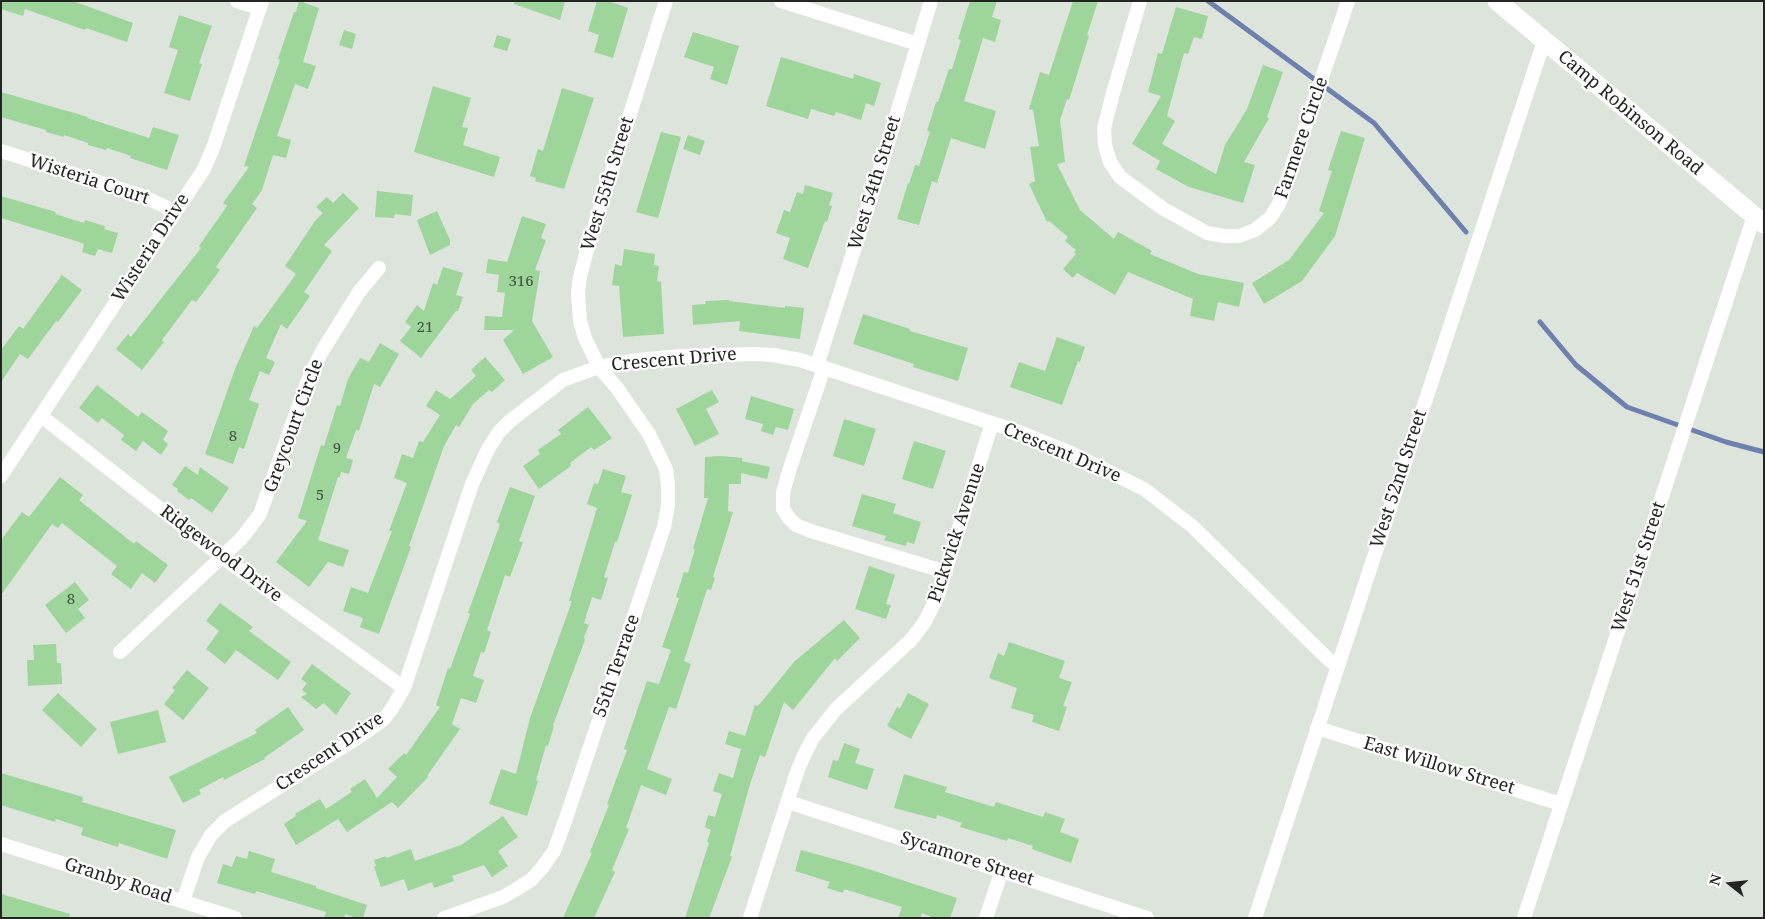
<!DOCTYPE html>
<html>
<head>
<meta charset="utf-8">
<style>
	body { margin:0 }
	#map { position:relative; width:1765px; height:919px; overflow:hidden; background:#dde4dc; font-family:"Noto Serif",serif }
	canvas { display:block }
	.frame { position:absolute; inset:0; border:2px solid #222522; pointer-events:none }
	.north { position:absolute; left:1705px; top:859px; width:50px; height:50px; -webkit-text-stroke:4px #fff; paint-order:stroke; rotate:286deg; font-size:14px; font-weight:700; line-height:20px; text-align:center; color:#222522 }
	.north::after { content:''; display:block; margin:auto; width:18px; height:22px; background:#222522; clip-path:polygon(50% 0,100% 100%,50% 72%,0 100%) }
</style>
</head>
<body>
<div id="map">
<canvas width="1765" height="919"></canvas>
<div class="frame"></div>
<div class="north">N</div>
</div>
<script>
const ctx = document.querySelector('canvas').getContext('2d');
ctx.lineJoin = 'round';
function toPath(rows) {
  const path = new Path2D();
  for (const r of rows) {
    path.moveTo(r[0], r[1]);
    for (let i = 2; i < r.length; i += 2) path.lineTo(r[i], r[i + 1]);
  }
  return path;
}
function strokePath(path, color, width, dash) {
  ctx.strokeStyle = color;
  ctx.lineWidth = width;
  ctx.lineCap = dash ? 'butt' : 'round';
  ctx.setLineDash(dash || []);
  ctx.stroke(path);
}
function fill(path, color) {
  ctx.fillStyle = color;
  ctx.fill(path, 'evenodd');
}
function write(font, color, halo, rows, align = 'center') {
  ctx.font = font + ' "Noto Serif",serif';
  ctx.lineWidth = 4.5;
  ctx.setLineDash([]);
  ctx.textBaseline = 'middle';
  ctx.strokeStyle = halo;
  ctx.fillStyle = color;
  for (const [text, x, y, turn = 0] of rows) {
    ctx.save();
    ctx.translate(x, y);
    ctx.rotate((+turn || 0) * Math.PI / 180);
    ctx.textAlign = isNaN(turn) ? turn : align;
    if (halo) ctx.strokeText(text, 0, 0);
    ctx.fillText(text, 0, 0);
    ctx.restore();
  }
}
strokePath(toPath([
	[1208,1,1374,123,1466,232],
	[1540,322,1576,365,1627,407,1726,442,1764,452]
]), '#6e80ad', 5);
fill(toPath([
	[1,1,73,1,133,23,127,42,86,28,85,30,25,9,23,16,1,9],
	[299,1,319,8,303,62,316,66,308,89,295,84,277,136,291,140,286,158,273,155,262,190,252,204,257,208,216,267,220,270,196,302,192,300,162,340,164,342,142,370,116,349,128,334,131,337,201,248,199,246,227,206,223,203,249,167,244,166,280,60,278,59,294,12,296,12],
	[514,1,565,1,560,20,514,4],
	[597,1,608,1,628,8,613,58,594,52,599,35,588,31],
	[970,1,997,1,992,17,1001,20,995,42,983,38,964,101,996,111,985,149,951,138,937,183,932,181,919,225,897,219,908,183,909,184,915,165,919,166,930,132,927,131,936,102,938,102,949,69,952,69,961,40,958,39],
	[1073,1,1098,1,1087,35,1089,36,1069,100,1067,99,1060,120,1065,162,1057,164,1080,210,1114,239,1118,232,1152,251,1150,254,1198,274,1244,283,1239,307,1218,302,1214,321,1190,316,1193,299,1128,272,1115,295,1077,273,1073,278,1063,269,1076,254,1074,253,1076,250,1065,241,1068,237,1049,221,1047,222,1029,184,1035,181,1030,147,1039,146,1033,110,1029,109,1040,72,1049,75],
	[1176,7,1208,16,1202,39,1194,37,1188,54,1184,53,1167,116,1175,121,1162,144,1216,174,1225,145,1247,109,1263,65,1283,72,1267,117,1269,118,1244,162,1255,165,1243,203,1189,187,1156,169,1160,161,1132,144,1161,96,1148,92,1158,53,1162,54],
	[179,15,212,26,199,63,202,64,190,101,164,93,178,50,169,47],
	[344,30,356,34,352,49,339,45],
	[693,32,739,46,727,85,710,79,714,67,684,57],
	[497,35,511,39,507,51,493,47],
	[781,57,853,79,854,74,881,83,874,106,866,103,861,120,836,112,834,116,811,109,808,119,766,106],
	[433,86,471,98,462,127,468,128,463,145,500,157,494,177,414,152],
	[562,88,594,98,564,189,535,181,536,178,530,176,538,149,543,151],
	[1,92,88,117,87,118,149,138,153,127,179,135,167,170,130,158,131,156,107,148,106,150,88,145,88,143,64,135,64,137,46,132,46,130,1,117],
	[1341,131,1365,138,1335,236,1302,281,1264,304,1252,283,1289,260,1324,213,1319,211,1332,171,1328,170],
	[661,132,681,137,658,218,636,212],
	[688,135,705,141,700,155,683,149],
	[805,185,833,193,829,205,832,206,827,222,825,221,808,268,783,259,790,238,776,233,784,210,790,212,797,192,803,194],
	[377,191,413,195,411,216,395,214,394,218,375,217],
	[343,193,359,208,324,245,332,251,304,292,310,296,287,329,281,324,266,358,275,362,269,375,260,371,249,400,259,404,244,449,239,447,233,464,205,454,235,369,254,326,257,328,296,274,285,266,315,221,323,213,316,207,327,197,333,203],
	[1,196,56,212,55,214,84,223,85,220,105,226,104,229,118,233,112,253,98,249,95,256,82,252,84,244,79,242,1,218],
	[437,211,450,240,450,245,430,255,417,220],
	[522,216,546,224,541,238,546,240,535,270,540,271,532,321,553,357,523,374,503,340,514,330,484,330,485,316,502,317,505,293,497,292,499,275,486,273,488,259,507,262],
	[624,249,655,254,654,265,659,266,657,281,661,282,664,334,623,337,619,286,612,285,615,264,622,266],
	[443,267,463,273,456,295,463,297,458,311,456,311,421,358,400,341,411,327,405,322,417,305,424,311,433,283,437,285],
	[62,275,82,290,58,322,56,321,28,359,20,354,1,382,1,350,19,326,23,329],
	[729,300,729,301,785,308,785,306,804,308,800,339,739,331,740,321,693,325,692,305,706,304,705,301],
	[863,314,910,329,910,331,968,348,958,381,913,367,914,364,853,344],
	[1057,337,1085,347,1080,362,1078,361,1062,405,1010,387,1019,362,1045,371],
	[380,343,399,354,380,387,374,384,359,431,356,430,346,458,353,460,349,474,341,472,340,477,338,477,318,540,349,550,343,567,328,562,309,587,276,562,307,521,298,518,321,445,324,446,337,405,340,406,348,379,360,358,369,362],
	[485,357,505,380,492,392,489,390,473,404,459,427,456,425,444,446,409,546,411,547,379,634,360,627,363,618,343,611,351,587,368,593,392,531,389,531,407,483,394,478,402,454,413,458,419,441,423,442,440,415,426,406,436,390,450,399,476,376,471,370],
	[97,385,138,417,142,412,168,431,163,440,168,444,161,455,143,441,136,451,121,440,124,435,102,418,98,423,79,408],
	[712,390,719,402,706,409,719,434,695,446,676,409],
	[751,396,794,409,788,430,776,427,773,435,761,431,763,424,745,419],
	[588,407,612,438,594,450,591,447,570,463,571,466,539,489,523,466,540,454,538,450,561,434,558,430],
	[844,419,876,429,864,466,833,456],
	[914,441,946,451,933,489,902,479],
	[721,456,742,458,742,461,770,467,767,479,741,473,741,484,729,484,728,511,733,512,713,577,715,578,711,590,707,589,684,661,691,664,676,709,669,707,647,769,672,779,666,795,641,785,626,828,629,829,612,870,615,872,594,918,563,918,592,853,590,852,609,805,607,804,627,750,624,749,647,681,659,684,671,650,662,647,679,598,676,597,684,572,688,573,695,549,693,549,708,498,704,498,705,457],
	[185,466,198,475,200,467,229,488,212,513,191,498,189,500,177,491,178,489,172,485],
	[603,469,626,476,621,492,632,495,617,542,615,542,604,577,608,578,601,600,592,597,584,623,589,625,584,637,585,640,553,725,554,726,548,746,546,745,536,780,538,781,527,816,489,804,501,769,516,774,530,718,572,601,569,601,597,508,587,504,594,483,598,484],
	[60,477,83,495,79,500,134,544,136,541,168,565,155,583,142,573,131,589,111,574,117,566,62,523,58,528,52,524,1,595,1,540,22,512,29,517],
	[510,487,535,496,519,541,523,542,510,577,505,575,487,630,491,632,484,653,481,652,473,676,484,680,476,703,461,698,452,724,460,729,427,776,428,777,398,808,392,802,347,832,338,819,296,845,284,824,296,816,295,814,320,799,326,809,352,792,350,789,365,779,377,798,397,777,388,769,404,753,406,755,440,707,436,705,448,668,450,669,470,614,468,613,500,524,497,522],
	[862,494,896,504,893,513,921,522,914,544,907,542,906,546,884,540,886,536,852,526],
	[869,566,895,575,886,604,891,605,886,619,855,609],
	[75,582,89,600,78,609,85,618,66,633,45,605],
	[220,603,253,627,249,631,291,662,278,680,236,650,225,664,206,649,219,631,206,621],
	[844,620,860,638,837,661,835,658,793,710,784,702,765,757,760,755,750,784,730,856,732,857,709,918,685,918,709,843,707,842,711,830,705,827,708,815,715,817,722,794,713,791,719,773,733,778,741,749,725,744,729,731,745,736,755,705,758,706,795,661],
	[1009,642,1065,661,1059,678,1072,682,1063,706,1067,707,1059,731,1032,722,1034,715,1011,708,1017,688,989,678,998,653,1004,656],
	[56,644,57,663,61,663,62,684,28,686,27,660,34,660,33,645],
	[312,664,351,693,336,715,324,703,316,709,301,697,307,694,302,690,307,683,301,679],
	[187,670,209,688,183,720,164,704,175,690,172,688],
	[58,693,97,729,81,747,42,710],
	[908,693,929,704,911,739,887,726,897,707,900,708],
	[288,707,304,730,264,758,265,759,224,780,223,777,199,790,201,794,183,803,169,777,257,733,255,730],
	[158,710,166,742,118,754,110,722],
	[844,743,860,749,855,763,874,769,867,790,828,777,833,760,838,761],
	[1,773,83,797,82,802,176,830,167,859,119,843,118,847,81,835,83,828,56,819,55,822,1,805],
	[904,774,947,787,945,792,994,807,996,802,1043,817,1045,812,1065,819,1060,832,1079,839,1071,863,1032,849,1033,846,1008,838,1007,841,960,827,962,823,937,815,936,819,894,808],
	[503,816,518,837,498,851,508,866,492,877,484,865,452,876,454,881,434,888,432,882,408,891,404,879,381,887,374,867,376,866,374,860,386,856,386,858,411,849,415,861,461,845],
	[801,850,859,866,957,898,950,918,934,918,922,913,920,918,898,918,902,907,844,889,843,893,827,888,830,882,795,871],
	[249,851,275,859,271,872,316,886,316,888,367,905,363,918,356,918,345,914,344,918,324,918,326,912,256,891,255,894,217,883,223,864,232,867,236,856,247,859],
	[1,894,70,914,69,918,1,918]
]), '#9dd59b');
strokePath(toPath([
	[237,1,259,8],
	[781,1,918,44],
	[1140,1,1113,93,1104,128,1105,145,1110,162,1120,177,1162,208,1207,233,1225,236,1239,236,1255,230,1270,218,1279,204,1348,1],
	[1,151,142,196,164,206,174,213],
	[817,365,880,169,931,1],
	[824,368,790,468,783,493,783,509,789,518,796,525,811,531,946,572],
	[41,416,222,557,404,688],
	[1,476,204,169,213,148,262,1],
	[120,652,241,539,260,514,308,380,321,353,359,292,379,268],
	[1317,728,1561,804],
	[788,802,1147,918],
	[1,844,235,918],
	[183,901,198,857,211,835,225,821,360,736,383,720,391,710,404,688,472,484,488,449,499,432,510,421,563,380,599,367,637,360,681,356,755,354,773,355,800,360,1019,432,1071,453,1144,489,1192,526,1329,660,1337,666],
	[444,918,503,897,515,890,531,880,542,868,554,851,564,824,664,527,668,505,668,485,666,469,649,434,617,388,599,367,585,338,580,321,578,293,580,277,588,246,666,1],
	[750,918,797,772,804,755,813,738,836,709,911,640,924,623,937,598,992,423],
	[986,918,1002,870],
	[1255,918,1544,41],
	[1524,918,1754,216]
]), '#fff', 14);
strokePath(toPath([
	[1497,1,1764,224]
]), '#fff', 19);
write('15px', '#415140', null, [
	["316",521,282],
	["21",425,328],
	["8",233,437],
	["9",337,449],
	["5",320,496],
	["8",71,600]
]);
write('18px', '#222522', '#fff', [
	["Camp Robinson Road",1630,113,40],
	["Farmere Circle",1302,138,-71],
	["Wisteria Court",89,180,18],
	["West 54th Street",875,183,-73],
	["West 55th Street",608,184,-73],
	["Wisteria Drive",151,248,-57],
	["Crescent Drive",674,360,-5],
	["Greycourt Circle",294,426,-70],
	["Crescent Drive",1062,453,23],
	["West 52nd Street",1399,479,-72],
	["Pickwick Avenue",957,533,-72],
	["Ridgewood Drive",221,554,37],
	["West 51st Street",1639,567,-72],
	["55th Terrace",617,666,-71],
	["Crescent Drive",330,752,-34],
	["East Willow Street",1439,766,17],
	["Sycamore Street",967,859,18],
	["Granby Road",118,881,18]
]);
</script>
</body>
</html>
